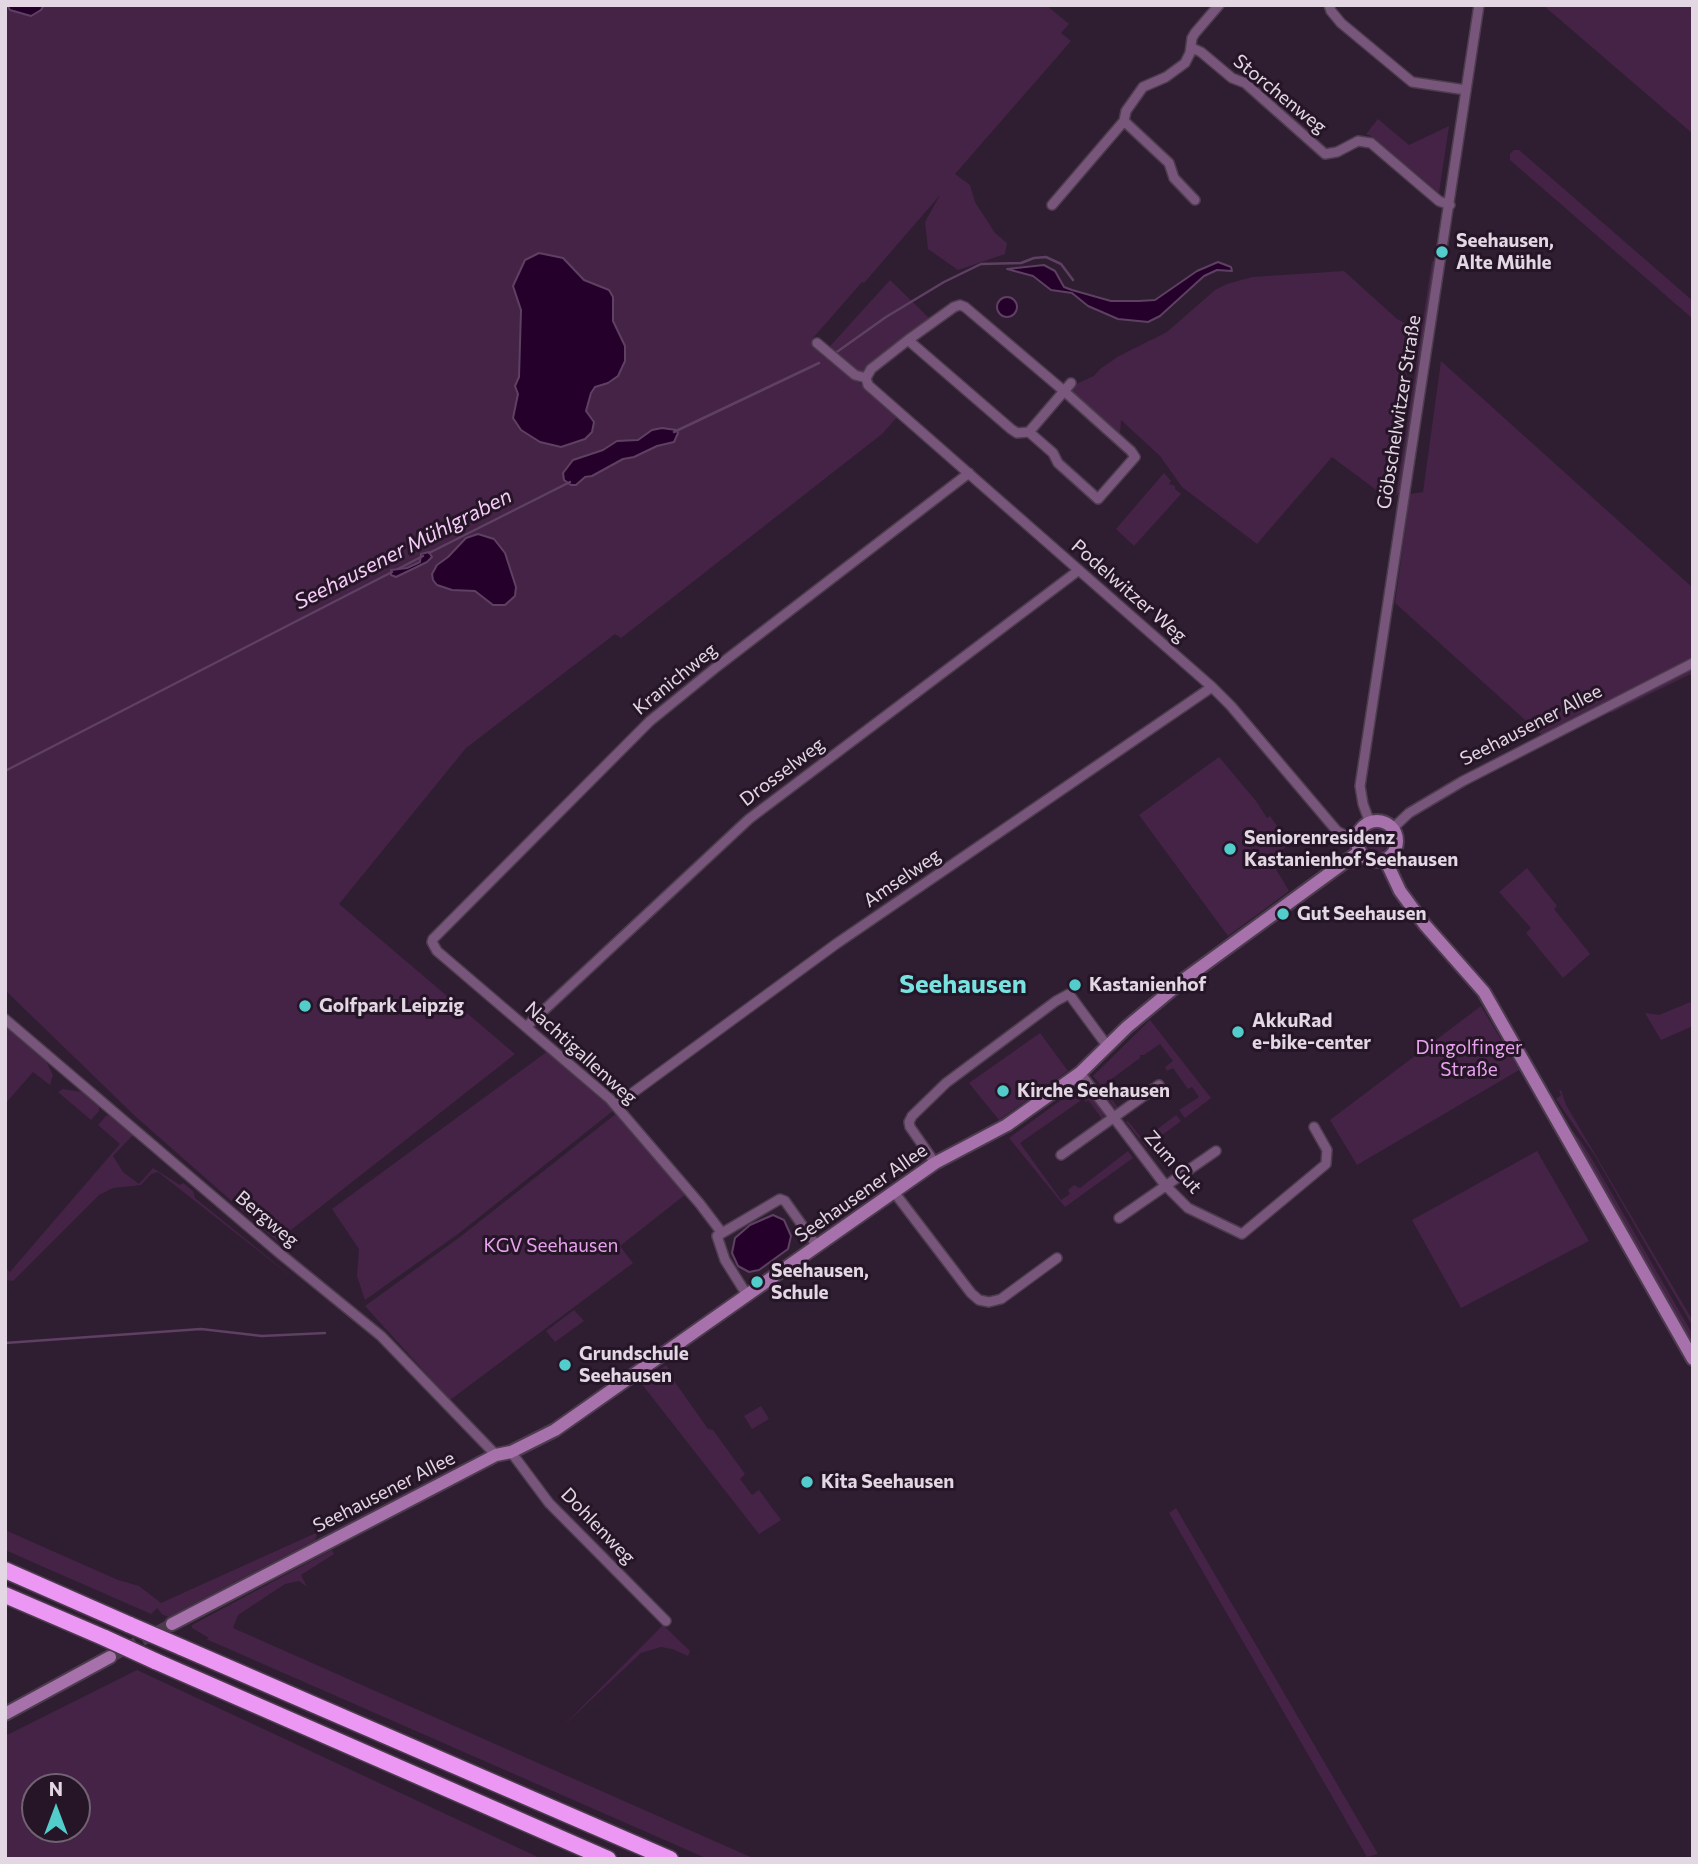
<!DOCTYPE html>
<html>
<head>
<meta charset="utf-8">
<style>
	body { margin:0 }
	#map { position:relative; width:1698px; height:1864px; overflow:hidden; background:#2f1e31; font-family:Commissioner,sans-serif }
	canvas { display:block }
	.frame { position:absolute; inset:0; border:7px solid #e2d7e3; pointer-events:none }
	.north { position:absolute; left:21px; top:1773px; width:70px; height:70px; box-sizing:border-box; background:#251527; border:2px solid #716372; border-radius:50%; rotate:0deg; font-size:19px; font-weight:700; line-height:28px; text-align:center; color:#e2d7e3 }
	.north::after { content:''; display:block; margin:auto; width:24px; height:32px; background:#53cdcb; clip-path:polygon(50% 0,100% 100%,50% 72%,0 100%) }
</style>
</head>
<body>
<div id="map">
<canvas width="1698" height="1864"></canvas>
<div class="frame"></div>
<div class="north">N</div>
</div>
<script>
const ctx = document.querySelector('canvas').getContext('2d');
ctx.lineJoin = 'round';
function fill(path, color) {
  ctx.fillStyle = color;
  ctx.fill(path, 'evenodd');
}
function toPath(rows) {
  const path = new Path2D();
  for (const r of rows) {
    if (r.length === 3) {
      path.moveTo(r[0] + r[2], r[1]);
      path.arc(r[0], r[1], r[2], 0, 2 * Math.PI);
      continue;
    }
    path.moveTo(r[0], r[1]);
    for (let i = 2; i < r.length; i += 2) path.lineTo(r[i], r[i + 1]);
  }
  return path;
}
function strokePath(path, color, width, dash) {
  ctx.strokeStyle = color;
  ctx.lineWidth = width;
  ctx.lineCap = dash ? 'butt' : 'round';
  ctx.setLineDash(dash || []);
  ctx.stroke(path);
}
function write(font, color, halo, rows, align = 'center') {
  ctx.font = font + ' Commissioner,sans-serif';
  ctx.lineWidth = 6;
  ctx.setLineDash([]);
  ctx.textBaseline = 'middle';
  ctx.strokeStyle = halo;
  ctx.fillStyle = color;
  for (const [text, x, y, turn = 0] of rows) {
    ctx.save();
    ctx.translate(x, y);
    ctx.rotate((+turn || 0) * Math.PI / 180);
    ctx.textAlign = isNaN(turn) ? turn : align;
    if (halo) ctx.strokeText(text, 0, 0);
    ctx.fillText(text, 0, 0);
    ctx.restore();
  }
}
fill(toPath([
	[5,5,1046,5,1069,24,1061,33,1071,41,955,174,970,185,975,202,995,233,1007,243,1005,254,958,270,928,249,925,222,940,195,864,283,862,282,813,338,815,346,823,354,890,280,929,318,855,379,898,416,882,434,621,638,615,634,466,748,339,904,515,1054,277,1241,135,1116,5,990],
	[1543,5,1693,5,1693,134],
	[1378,119,1409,145,1449,126,1439,193,1371,136,1366,134],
	[1514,150,1519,150,1693,301,1693,319,1510,160,1510,154],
	[1432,261,1436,262,1401,490,1396,496],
	[1344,271,1397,319,1414,328,1387,498,1332,457,1257,544,1182,487,1160,456,1121,420,1120,434,1072,392,1076,384,1094,376,1100,369,1119,356,1167,332,1215,290,1227,284,1252,277],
	[1441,361,1693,588,1693,658,1543,736,1395,603,1410,494,1423,492],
	[1164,473,1171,481,1169,484,1175,486,1175,489,1181,494,1134,546,1116,529],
	[1693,664,1693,673,1611,713,1609,709],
	[1219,757,1256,801,1267,818,1270,816,1290,844,1270,859,1289,891,1228,936,1139,815],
	[1377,841,11],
	[1527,868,1557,906,1554,909,1590,954,1563,978,1526,933,1531,928,1499,892],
	[1693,1001,1693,1026,1661,1040,1645,1013,1659,1015],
	[1481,1006,1519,1070,1357,1165,1330,1120],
	[1150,1020,1211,1098,1185,1118,1179,1110,1199,1097,1192,1087,1188,1089,1173,1068,1167,1071,1165,1067,1173,1061,1160,1044,1144,1055,1140,1055,1140,1058,1102,1086,1119,1109,1116,1109,1098,1086,1100,1084,1093,1076],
	[5,1025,45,1059,53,1075,50,1085,33,1072,5,1104],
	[1040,1033,1068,1071,999,1120,969,1083],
	[548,1051,614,1110,458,1234,365,1300,357,1276,359,1249,332,1209],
	[63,1089,82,1092,99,1106,99,1111,91,1120,58,1092],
	[1076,1089,1081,1095,1087,1091,1104,1114,1103,1120,1088,1100,1086,1102,1083,1099,1020,1143,1061,1200,1070,1194,1068,1190,1074,1185,1080,1188,1128,1151,1133,1158,1065,1207,1009,1138],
	[1561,1090,1566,1105,1693,1321,1693,1327,1595,1156,1556,1099,1561,1095,1559,1091],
	[617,1113,686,1194,620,1246,633,1263,450,1400,365,1306,460,1237],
	[110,1115,133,1135,113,1156,123,1172,139,1184,153,1168,180,1185,183,1183,193,1191,195,1198,302,1285,158,1172,151,1174,141,1185,113,1188,99,1195,13,1281,5,1280,5,1268,10,1272,120,1144,98,1125,106,1116],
	[1176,1115,1181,1121,1146,1147,1126,1122,1128,1121,1143,1140],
	[1565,1126,1570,1128,1580,1140,1592,1159,1693,1335,1693,1348],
	[1537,1151,1589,1241,1461,1308,1412,1220],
	[574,1310,584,1321,555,1342,546,1331],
	[666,1365,672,1373,672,1378,708,1429,713,1430,745,1474,740,1479,752,1495,759,1490,781,1520,759,1534,641,1383],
	[761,1406,769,1419,752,1429,744,1416],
	[1176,1508,1375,1849,1378,1854,1367,1857,1169,1513],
	[5,1530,118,1580,139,1586,161,1603,318,1532,315,1540,168,1617,162,1614,157,1608,151,1614,5,1550],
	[332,1550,334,1554,301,1575,307,1587,299,1581,285,1584,238,1615,233,1628,755,1859,708,1859,206,1639,209,1638,192,1628,192,1625],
	[663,1625,690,1651,688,1656,672,1649,661,1647,641,1653,561,1728],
	[137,1670,542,1859,5,1858,5,1736],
	[35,1787,77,1787,77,1829,35,1829]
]), '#442347');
const water = toPath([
	[7,5,44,5,41,10,31,16,10,10,7,5],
	[539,253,563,258,584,280,609,290,613,297,613,321,625,346,625,361,618,376,608,383,595,387,591,393,586,411,594,422,592,432,585,439,561,447,540,442,521,430,513,418,518,394,515,386,519,377,521,310,513,286,525,260,539,253],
	[1218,262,1231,267,1232,271,1217,270,1204,276,1160,316,1148,322,1118,319,1088,306,1072,293,1051,290,1033,276,1007,269,1044,265,1055,271,1064,287,1072,290,1111,301,1139,301,1155,300,1197,271,1218,262],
	[1007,307,10],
	[662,428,676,430,678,433,674,442,657,446,634,457,623,459,592,476,585,477,576,485,571,485,564,480,563,473,573,460,603,450,617,441,638,440,652,430,662,428],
	[478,534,494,539,505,553,516,587,515,596,505,605,493,605,475,591,452,590,437,585,433,580,432,574,437,565,448,557,466,538,478,534],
	[429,552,432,557,427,562,396,577,391,575,391,570,407,568,420,562,421,554,429,552],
	[773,1215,784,1220,791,1236,788,1249,759,1270,749,1272,738,1266,732,1253,735,1238,750,1225,773,1215]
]);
fill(water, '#25002a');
strokePath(water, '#5e4062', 2);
strokePath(toPath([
	[834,354,886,317,944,282,981,264,1021,263,1034,258,1046,257,1061,264,1073,280],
	[674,432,819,363],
	[429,553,570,482],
	[398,569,423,556],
	[5,771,392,572],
	[5,1343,201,1329,262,1336,325,1333]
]), '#5e4062', 2.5);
strokePath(toPath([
	[110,1657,172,1624]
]), '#4a3a4c', 12, [12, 6]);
const street = toPath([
	[1329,5,1331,11,1341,23,1412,82,1466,90],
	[1192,48,1201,52,1232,78,1245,83,1325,154,1337,152,1358,141,1371,143,1439,201,1450,205],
	[1124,121,1169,163,1174,178,1195,200],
	[1052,205,1124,121,1126,111,1143,87,1166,77,1185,63,1190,53,1192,38,1195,33,1219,5],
	[817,343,855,375,866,378,868,385,1212,687,1231,706,1337,831,1350,838,1357,839],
	[866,378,871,369,908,340,954,307,960,305,965,307,1064,391,1131,451,1135,457,1098,499,1058,463,1053,453,1029,432,1017,433,1011,429,908,340],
	[1029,432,1071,383],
	[1370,823,1363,804,1360,786,1479,5],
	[1392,829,1409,813,1463,781,1693,663],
	[5,1019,278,1252,381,1336,496,1455],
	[527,1026,749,819,1079,570],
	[1080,1073,1165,1185,1188,1208,1242,1234,1326,1164,1327,1150,1314,1127],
	[616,1105,836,944,1212,687],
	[1061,1155,1159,1085],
	[935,1163,910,1127,909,1122,912,1116,946,1083,1056,1001,1069,994,1108,1047],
	[894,1192,971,1293,979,1300,989,1302,1001,1299,1057,1258],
	[1119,1218,1216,1151],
	[722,1233,700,1204,610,1099,437,951,432,942,433,939,650,721,714,669,969,473],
	[747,1295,725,1260,717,1236,780,1199,785,1201,817,1246],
	[511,1452,549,1503,666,1621]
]);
const secondary = toPath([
	[1377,841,20],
	[1385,859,1400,891,1425,925,1484,992,1693,1359],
	[172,1624,496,1455,511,1452,555,1430,935,1163,1007,1125,1080,1073,1127,1027,1186,978,1360,851],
	[5,1714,110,1657]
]);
const highway = toPath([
	[5,1570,130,1625],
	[5,1595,105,1638],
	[181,1647,670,1859],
	[155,1661,608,1859]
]);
strokePath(street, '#4c3c4d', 12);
strokePath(secondary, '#4c3c4d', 16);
strokePath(highway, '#4c3c4d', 19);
strokePath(street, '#78567b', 9);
strokePath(secondary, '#a771ac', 12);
strokePath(highway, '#ec97f4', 16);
const highwayBridge = toPath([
	[130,1625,181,1647],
	[105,1638,155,1661]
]);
strokePath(highwayBridge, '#4c3c4d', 19, []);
strokePath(highwayBridge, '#ec97f4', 16);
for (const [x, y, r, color] of [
	[1442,252,7,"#53cdcb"],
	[1230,849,7,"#53cdcb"],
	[1283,914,7,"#53cdcb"],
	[1075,985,7,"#53cdcb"],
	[305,1006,7,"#53cdcb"],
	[1238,1032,7,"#53cdcb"],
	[1003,1091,7,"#53cdcb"],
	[757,1282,7,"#53cdcb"],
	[565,1365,7,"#53cdcb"],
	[807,1482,7,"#53cdcb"]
]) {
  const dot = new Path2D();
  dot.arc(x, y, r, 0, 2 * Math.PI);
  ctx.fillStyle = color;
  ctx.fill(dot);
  strokePath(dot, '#251527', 2.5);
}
write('19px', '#e2d7e3', '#251527', [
	["Storchenweg",1280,94,39],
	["Göbschelwitzer Straße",1399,412,-81],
	["Podelwitzer Weg",1129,591,41],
	["Kranichweg",675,679,-39],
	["Seehausener Allee",1531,725,-27],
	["Drosselweg",782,772,-37],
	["Amselweg",902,878,-34],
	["Nachtigallenweg",581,1053,42],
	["Zum Gut",1173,1162,49],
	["Seehausener Allee",861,1193,-35],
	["Bergweg",267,1219,40],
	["Seehausener Allee",384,1492,-27],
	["Dohlenweg",598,1526,46]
]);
write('bold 19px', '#e2d7e3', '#251527', [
	["Seehausen,",1456,241],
	["Alte Mühle",1456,263],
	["Seniorenresidenz",1244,838],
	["Kastanienhof Seehausen",1244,860],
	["Gut Seehausen",1297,914],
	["Kastanienhof",1089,985],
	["Golfpark Leipzig",319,1006],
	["AkkuRad",1252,1021],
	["e-bike-center",1252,1043],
	["Kirche Seehausen",1017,1091],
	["Seehausen,",771,1271],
	["Schule",771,1293],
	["Grundschule",579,1354],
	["Seehausen",579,1376],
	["Kita Seehausen",821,1482]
], 'left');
write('19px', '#e7a2ed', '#251527', [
	["Dingolfinger",1469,1048],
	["Straße",1469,1070],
	["KGV Seehausen",551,1246]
]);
write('italic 21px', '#f5cbf8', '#251527', [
	["Seehausener Mühlgraben",403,549,-27]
]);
write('bold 26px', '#77e3e1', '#251527', [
	["Seehausen",963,984]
]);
</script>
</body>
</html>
